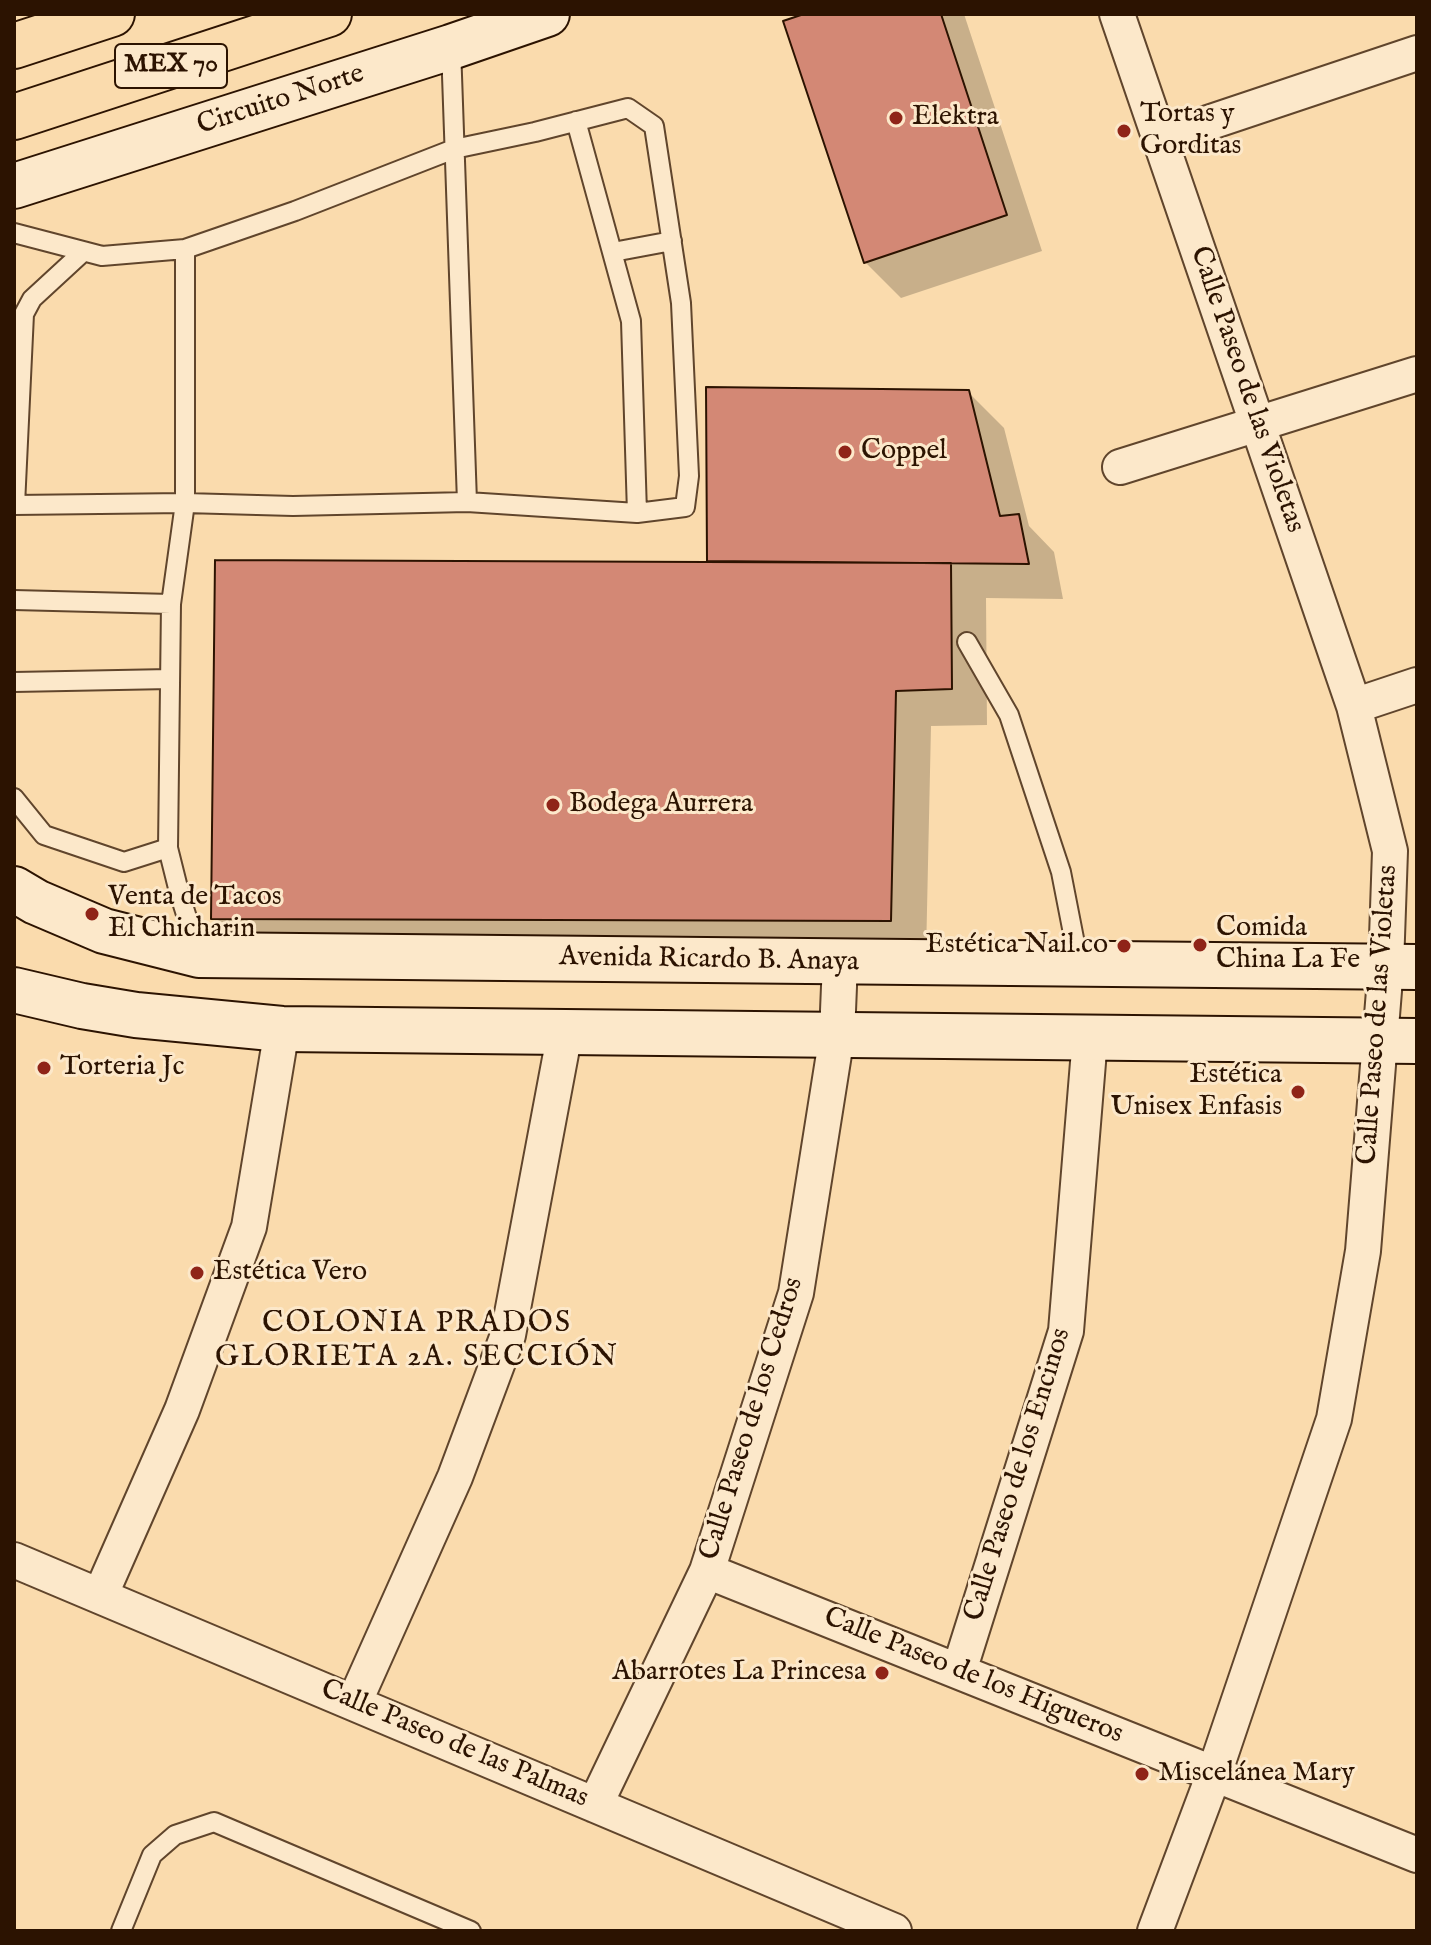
<!DOCTYPE html>
<html>
<head>
<meta charset="utf-8">
<style>
	body { margin:0 }
	#map { position:relative; width:1431px; height:1945px; overflow:hidden; background:#fadbad; font-family:"IM FELL English",serif }
	canvas { display:block }
	.frame { position:absolute; inset:0; border:16px solid #2c1301; pointer-events:none }
</style>
</head>
<body>
<div id="map">
<canvas width="1431" height="1945"></canvas>
<div class="frame"></div>
</div>
<script>
const ctx = document.querySelector('canvas').getContext('2d');
ctx.lineJoin = 'round';
function fill(path, color) {
  ctx.fillStyle = color;
  ctx.fill(path, 'evenodd');
}
function toPath(rows) {
  const path = new Path2D();
  for (const r of rows) {
    path.moveTo(r[0], r[1]);
    for (let i = 2; i < r.length; i += 2) path.lineTo(r[i], r[i + 1]);
  }
  return path;
}
function strokePath(path, color, width, dash) {
  ctx.strokeStyle = color;
  ctx.lineWidth = width;
  ctx.lineCap = dash ? 'butt' : 'round';
  ctx.setLineDash(dash || []);
  ctx.stroke(path);
}
function write(font, color, halo, rows, align = 'center') {
  ctx.font = font + ' "IM FELL English",serif';
  ctx.lineWidth = 6;
  ctx.setLineDash([]);
  ctx.textBaseline = 'middle';
  ctx.strokeStyle = halo;
  ctx.fillStyle = color;
  for (const [text, x, y, turn = 0] of rows) {
    ctx.save();
    ctx.translate(x, y);
    ctx.rotate((+turn || 0) * Math.PI / 180);
    ctx.textAlign = isNaN(turn) ? turn : align;
    if (halo) ctx.strokeText(text, 0, 0);
    ctx.fillText(text, 0, 0);
    ctx.restore();
  }
}
fill(toPath([
	[811,14,964,14,1042,251,901,298,865,262],
	[968,392,1004,428,1029,526,1054,552,1063,599,986,598,987,725,931,726,926,956,249,954,213,918,713,564,709,560]
]), '#0003');
const building = toPath([
	[804,14,941,14,1007,215,864,263,783,21,804,14],
	[706,387,969,390,1000,516,1019,514,1029,564,707,561,706,387],
	[215,560,951,563,952,689,896,691,891,921,211,919,215,560]
]);
fill(building, '#d38875');
strokePath(building, '#2c1301', 2);
const lane = toPath([
	[451,47,467,502],
	[576,121,631,321,637,513],
	[14,233,102,256,185,249,295,211,454,149,535,132,628,108,654,126,681,303,689,476,685,507,637,513,467,502,293,506,185,503,171,604,168,848,124,862,44,835,14,798],
	[613,252,672,241],
	[14,505,185,503,185,249],
	[15,505,24,314,32,299,83,252],
	[14,600,171,604],
	[967,642,1009,715,1061,872,1079,964],
	[14,682,170,679],
	[168,848,179,892,198,953],
	[121,1931,152,1855,175,1835,214,1822,471,1931]
]);
const street = toPath([
	[1117,14,1354,706,1390,851,1386,966,1363,1251,1334,1419,1214,1774,1155,1931],
	[1160,139,1417,53],
	[1120,467,1417,374],
	[1354,706,1417,685],
	[14,1560,894,1931],
	[707,1571,1417,1855],
	[100,1596,182,1410,249,1227,282,1029],
	[959,1671,1066,1331,1090,1038],
	[354,1703,455,1477,508,1335,565,1032],
	[595,1805,707,1571,796,1293,837,1035,840,962]
]);
const secondary = toPath([
	[14,186,451,47,547,14],
	[14,889,36,902,104,931,199,955,1417,967],
	[14,990,82,1006,136,1015,282,1029,1417,1041]
]);
const primary = toPath([
	[14,46,112,14],
	[14,117,329,14]
]);
strokePath(lane, '#60452c', 22);
strokePath(street, '#60452c', 38);
strokePath(secondary, '#2c1301', 48);
strokePath(primary, '#2c1301', 48);
strokePath(lane, '#fce8ca', 18);
strokePath(street, '#fce8ca', 34);
strokePath(secondary, '#fce8ca', 44);
strokePath(primary, '#fadbad', 44);
for (const [x, y, r, color] of [
	[896,118,8,"#8f2418"],
	[1124,131,8,"#8f2418"],
	[845,452,8,"#8f2418"],
	[553,805,8,"#8f2418"],
	[92,914,8,"#8f2418"],
	[1200,945,8,"#8f2418"],
	[1124,946,8,"#8f2418"],
	[44,1068,8,"#8f2418"],
	[1298,1092,8,"#8f2418"],
	[197,1273,8,"#8f2418"],
	[882,1673,8,"#8f2418"],
	[1142,1774,8,"#8f2418"]
]) {
  const dot = new Path2D();
  dot.arc(x, y, r, 0, 2 * Math.PI);
  ctx.fillStyle = color;
  ctx.fill(dot);
  strokePath(dot, '#fce8ca', 3);
}
for (const [x, y, w] of [
	[171,66,112]
]) {
  const box = new Path2D();
  box.roundRect(x - w / 2, y - 22, w, 44, 6);
  ctx.fillStyle = '#fce8ca';
  ctx.fill(box);
  strokePath(box, '#2c1301', 2);
}
write('bold 26px', '#2c1301', null, [
	["MEX 70",171,66]
]);
write('28px', '#2c1301', '#fce8ca', [
	["Circuito Norte",281,101,-18],
	["Calle Paseo de las Violetas",1246,390,71],
	["Avenida Ricardo B. Anaya",709,961,1],
	["Calle Paseo de las Violetas",1379,1015,-86],
	["Calle Paseo de los Cedros",753,1419,-73],
	["Calle Paseo de los Encinos",1019,1475,-73],
	["Calle Paseo de los Higueros",973,1677,22],
	["Calle Paseo de las Palmas",454,1745,23]
]);
write('28px', '#2c1301', '#fce8ca', [
	["Tortas y",1140,115],
	["Gorditas",1140,147],
	["Elektra",912,118],
	["Coppel",861,452],
	["Bodega Aurrera",569,805],
	["Venta de Tacos",108,898],
	["El Chicharin",108,930],
	["Comida",1216,929],
	["China La Fe",1216,961],
	["Estética Nail.co",1108,946,"right"],
	["Torteria Jc",60,1068],
	["Estética",1282,1076,"right"],
	["Unisex Enfasis",1282,1108,"right"],
	["Estética Vero",213,1273],
	["Abarrotes La Princesa",866,1673,"right"],
	["Miscelánea Mary",1158,1774]
], 'left');
ctx.letterSpacing = '2px';
write('30px', '#2c1301', '#fce8ca', [
	["COLONIA PRADOS",417,1325],
	["GLORIETA 2A. SECCIÓN",417,1359]
]);
ctx.letterSpacing = '0px';
</script>
</body>
</html>
